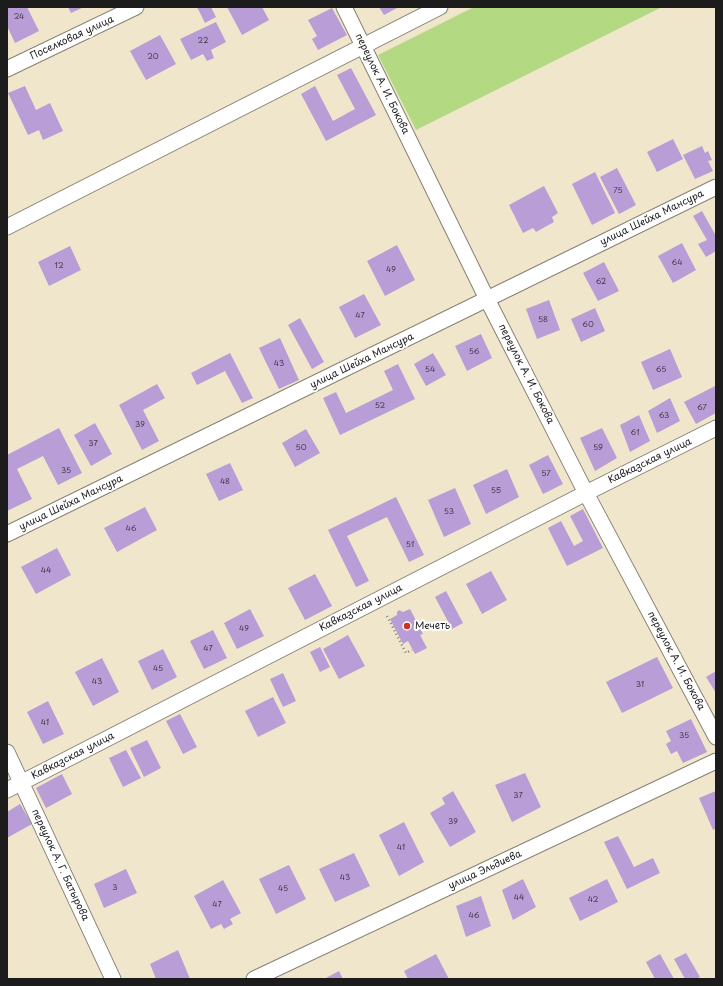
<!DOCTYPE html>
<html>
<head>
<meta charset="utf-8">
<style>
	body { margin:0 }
	#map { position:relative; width:723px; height:986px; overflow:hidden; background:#f0e6cc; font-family:"Playpen Sans",sans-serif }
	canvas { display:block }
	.frame { position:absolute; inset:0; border:8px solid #1c1c1c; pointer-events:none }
</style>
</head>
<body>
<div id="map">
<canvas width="723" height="986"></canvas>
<div class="frame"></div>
</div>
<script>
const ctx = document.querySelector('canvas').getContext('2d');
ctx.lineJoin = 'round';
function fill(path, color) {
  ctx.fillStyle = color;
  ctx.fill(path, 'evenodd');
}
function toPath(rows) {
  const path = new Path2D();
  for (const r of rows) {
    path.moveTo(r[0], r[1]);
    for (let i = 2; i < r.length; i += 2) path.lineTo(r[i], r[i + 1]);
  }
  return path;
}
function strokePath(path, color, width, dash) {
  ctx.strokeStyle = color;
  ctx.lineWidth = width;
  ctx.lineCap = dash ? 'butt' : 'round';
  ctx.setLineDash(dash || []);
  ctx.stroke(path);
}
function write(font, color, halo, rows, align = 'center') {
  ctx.font = font + ' "Playpen Sans",sans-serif';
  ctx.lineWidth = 4;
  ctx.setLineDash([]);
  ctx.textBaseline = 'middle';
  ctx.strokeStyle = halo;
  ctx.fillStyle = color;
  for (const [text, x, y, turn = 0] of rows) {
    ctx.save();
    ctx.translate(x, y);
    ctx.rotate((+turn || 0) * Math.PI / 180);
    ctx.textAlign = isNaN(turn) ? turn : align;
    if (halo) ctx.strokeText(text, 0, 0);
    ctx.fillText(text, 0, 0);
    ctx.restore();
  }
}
fill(toPath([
	[474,7,662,7,416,130,378,55]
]), '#b3d982');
fill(toPath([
	[7,7,27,7,39,31,15,43,7,26],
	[68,7,84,7,71,13],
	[197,7,211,7,216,17,205,23],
	[227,7,262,7,269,20,242,35],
	[379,7,399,7,384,15],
	[332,8,347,35,318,50,312,39,317,36,308,20],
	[216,22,226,42,211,50,214,58,207,61,203,54,191,60,180,39],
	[160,35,176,64,146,80,130,51],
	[351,68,376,115,326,141,301,94,315,86,333,121,355,109,337,75],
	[25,86,36,110,50,103,63,131,43,140,39,130,28,135,8,93],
	[673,139,683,159,657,172,647,152],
	[702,146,705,153,708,151,712,160,708,161,713,171,695,179,683,155],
	[617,168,636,205,619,214,600,177],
	[595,172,615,213,592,225,572,184],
	[544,186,558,213,552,217,554,222,536,232,533,228,523,233,509,205],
	[702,211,716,236,716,251,706,257,698,244,707,240,693,216],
	[682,243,696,270,673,283,658,256],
	[397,245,415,280,385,296,367,261],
	[70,246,81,270,49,286,38,262],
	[604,262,619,291,598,301,583,273],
	[364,294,381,325,355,338,339,307],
	[549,300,560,330,537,339,526,309],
	[595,308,605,331,581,342,571,319],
	[300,318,324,362,312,369,288,325],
	[481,334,492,358,467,371,455,346],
	[280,338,299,380,279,389,259,348],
	[670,349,682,377,653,390,641,362],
	[230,353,253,398,242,403,225,371,197,385,191,373],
	[433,353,446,375,426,386,414,364],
	[398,364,415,399,340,435,323,398,336,392,346,413,393,390,384,371],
	[157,384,165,398,143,410,159,441,142,450,119,405],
	[715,386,716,413,696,424,684,402],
	[670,398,680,421,657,433,648,411],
	[639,415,650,441,630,452,620,425],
	[95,423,112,454,91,466,74,435],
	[59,428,82,473,58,485,43,456,17,469,32,499,7,511,7,455],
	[602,428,617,458,595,471,580,438],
	[306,429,320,453,295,467,282,443],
	[548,455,563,484,543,494,529,465],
	[230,463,243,490,219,501,206,474],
	[507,469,519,497,486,514,473,485],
	[455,488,471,524,444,537,428,500],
	[396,497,424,555,409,562,387,517,347,536,369,581,356,587,328,530],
	[145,507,157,530,117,552,104,528],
	[583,509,603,548,567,566,548,528,561,521,574,546,583,541,570,516],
	[57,548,71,575,36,594,21,567],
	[491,571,507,600,482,614,466,584],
	[315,574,332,606,305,620,288,588],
	[446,591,463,623,452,629,435,597],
	[250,609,264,636,237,649,224,623],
	[410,609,423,634,420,635,427,648,415,654,408,641,403,644,390,619,397,615,397,612,399,610,403,612],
	[213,630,227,658,204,669,190,641],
	[348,635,365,666,339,679,323,649],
	[320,647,330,667,320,672,310,652],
	[163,649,177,677,152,690,138,661],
	[657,657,673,688,622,713,606,682],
	[102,658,119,692,93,706,75,672],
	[716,671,716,693,706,677],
	[283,673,296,701,283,707,270,679],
	[273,697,286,723,258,737,245,711],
	[48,701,64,734,43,744,27,712],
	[180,714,197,747,183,754,166,721],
	[691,719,707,752,683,763,677,751,671,754,666,744,671,741,666,731],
	[147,740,161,768,144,777,130,748],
	[126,750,141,778,123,787,109,758],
	[525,773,541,807,512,822,495,785],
	[62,774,72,794,46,808,36,788],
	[453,791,476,832,450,847,430,813,445,804,442,798],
	[716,791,716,828,713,830,699,798],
	[20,804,32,824,7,838,7,812],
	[404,822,424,862,399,876,379,835],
	[618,836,634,867,653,858,660,873,627,889,604,842],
	[354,853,370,886,335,902,319,869],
	[289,865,306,899,276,914,259,879],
	[126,869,137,893,104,908,94,884],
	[523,879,536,907,513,920,502,890],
	[607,879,618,902,580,921,569,898],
	[223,880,241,913,230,919,233,924,224,929,221,924,211,929,194,896],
	[481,896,491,926,466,937,456,906],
	[178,950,190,979,156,979,150,964],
	[686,953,700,977,696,979,685,979,674,959],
	[436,954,449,979,408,979,404,971],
	[660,954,674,979,655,979,646,962],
	[339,971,343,979,324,979]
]), '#b99dd6');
const minor = toPath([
	[344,7,487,299,586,493,716,737],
	[7,69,136,7],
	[7,227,440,7],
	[7,534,716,187],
	[7,752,113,979],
	[7,790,586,493,716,428],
	[254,979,716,761]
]);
strokePath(minor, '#868174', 17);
strokePath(toPath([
	[387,616,406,653,412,650]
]), '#868174', 2.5, [1, 3]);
strokePath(minor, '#fff', 15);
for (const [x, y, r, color] of [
	[407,626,4,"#c8321e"]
]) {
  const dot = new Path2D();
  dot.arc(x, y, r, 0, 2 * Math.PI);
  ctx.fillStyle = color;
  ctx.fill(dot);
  strokePath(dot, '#fff', 1.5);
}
write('8px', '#433c4a', null, [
	["24",19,17],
	["22",203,41],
	["20",153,57],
	["75",618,191],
	["64",677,263],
	["12",59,266],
	["49",391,270],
	["62",601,282],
	["47",360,316],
	["58",543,320],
	["60",588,325],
	["56",474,352],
	["43",279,364],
	["54",430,370],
	["65",661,370],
	["52",380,406],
	["67",702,408],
	["63",664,416],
	["39",140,425],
	["61",635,433],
	["37",93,444],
	["50",301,448],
	["59",598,448],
	["35",66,471],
	["57",546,474],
	["48",225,482],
	["55",496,491],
	["53",449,512],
	["46",131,529],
	["51",410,545],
	["44",46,571],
	["49",244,629],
	["47",208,649],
	["45",158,669],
	["43",97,682],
	["31",640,685],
	["41",45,723],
	["35",684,736],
	["37",518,796],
	["39",453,822],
	["41",401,848],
	["43",345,878],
	["3",115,888],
	["45",283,889],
	["44",519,898],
	["42",593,900],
	["47",217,905],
	["46",474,916]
]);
write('10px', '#1c1c1c', '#fff', [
	["Поселковая улица",72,38,-25],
	["переулок А. И. Бокова",382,84,64],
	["улица Шейха Мансура",652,218,-26],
	["улица Шейха Мансура",362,361,-26],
	["переулок А. И. Бокова",526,374,63],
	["Кавказская улица",650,461,-26],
	["улица Шейха Мансура",71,503,-26],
	["Кавказская улица",361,608,-27],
	["переулок А. И. Бокова",676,661,62],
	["Кавказская улица",73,756,-27],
	["переулок А. Г. Батырова",60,865,65],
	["улица Эльдиева",485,870,-25]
]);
write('10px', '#1c1c1c', '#fff', [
	["Мечеть",415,626]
], 'left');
</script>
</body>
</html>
